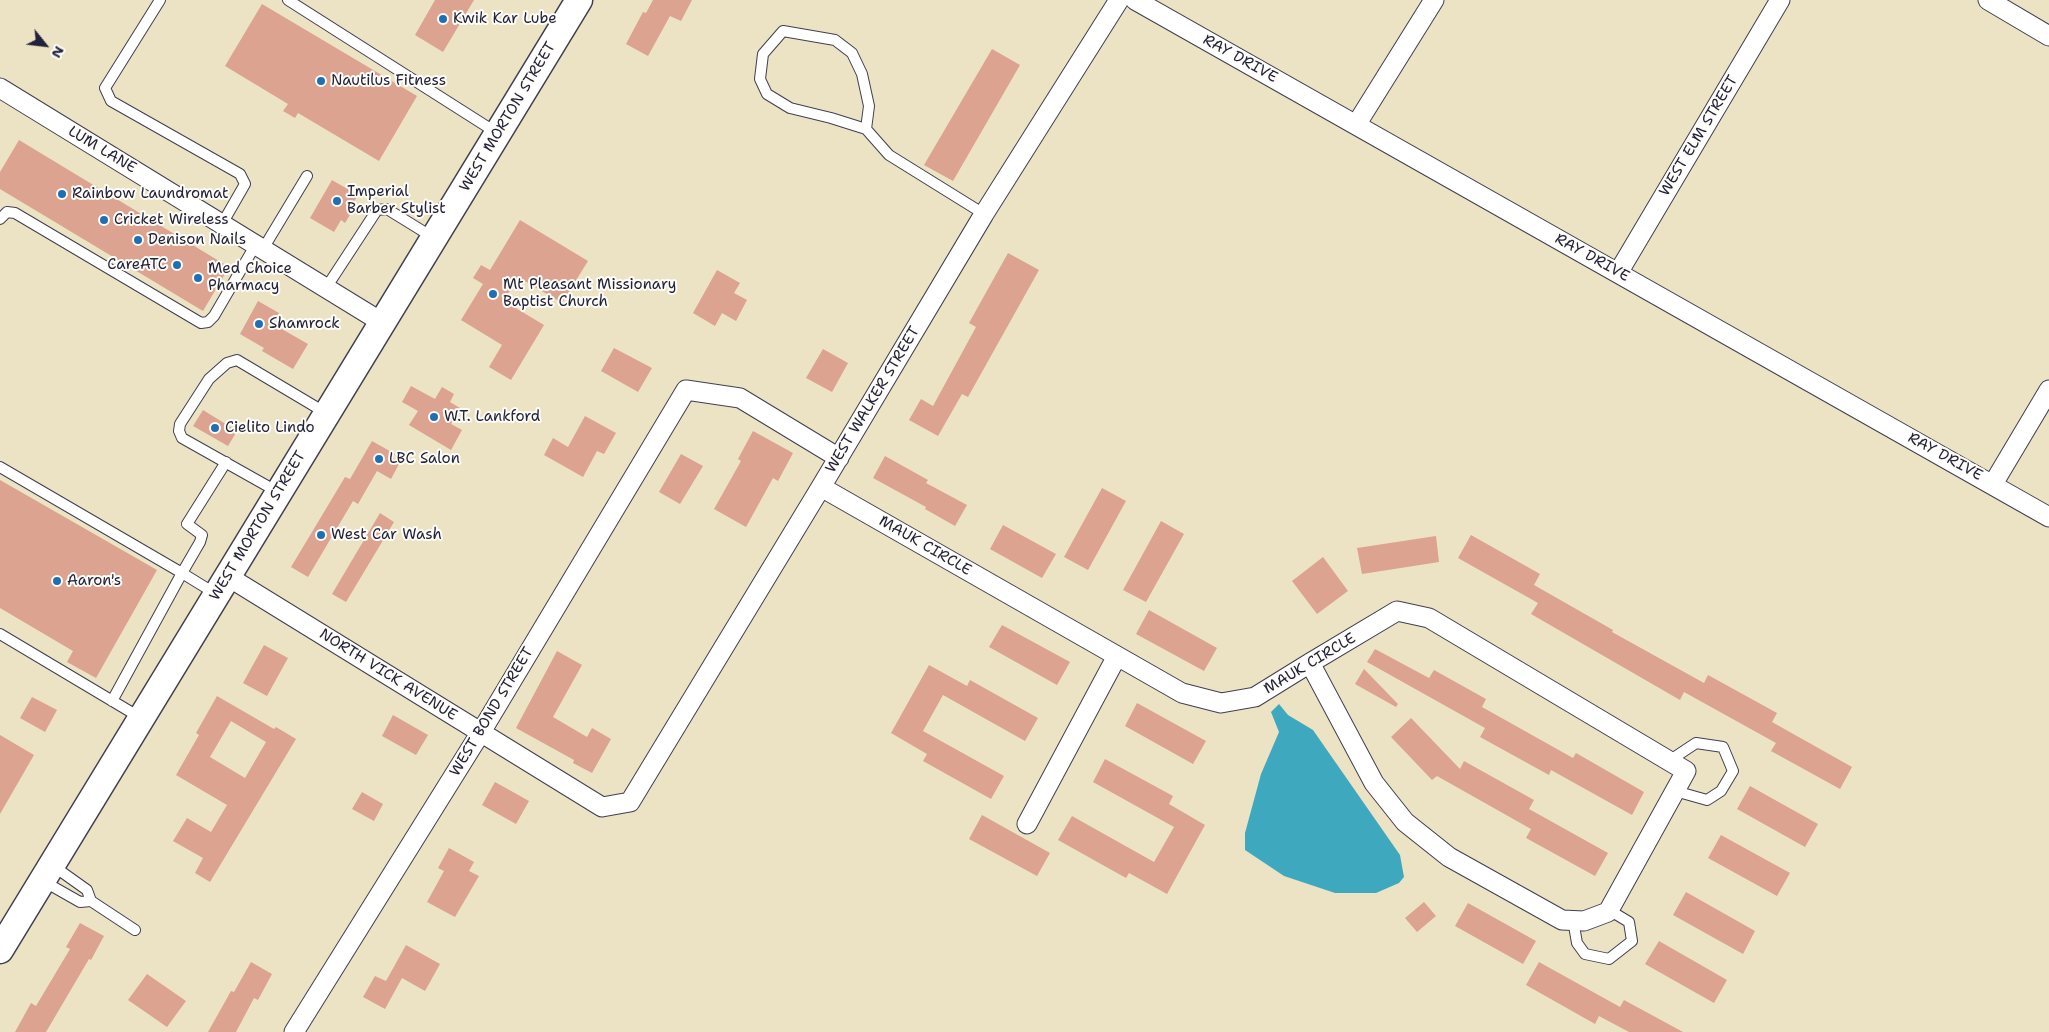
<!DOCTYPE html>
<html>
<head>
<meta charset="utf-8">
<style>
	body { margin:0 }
	#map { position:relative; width:2049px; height:1032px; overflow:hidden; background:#ece3c4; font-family:"Shantell Sans",sans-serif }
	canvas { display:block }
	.north { position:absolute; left:20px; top:20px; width:50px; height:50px; -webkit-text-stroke:4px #fdfcf7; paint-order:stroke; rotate:119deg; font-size:14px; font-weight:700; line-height:20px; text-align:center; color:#22223b }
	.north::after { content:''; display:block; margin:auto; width:18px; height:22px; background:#22223b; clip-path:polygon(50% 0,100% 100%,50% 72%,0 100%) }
</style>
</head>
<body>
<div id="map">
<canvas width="2049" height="1032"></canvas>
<div class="north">N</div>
</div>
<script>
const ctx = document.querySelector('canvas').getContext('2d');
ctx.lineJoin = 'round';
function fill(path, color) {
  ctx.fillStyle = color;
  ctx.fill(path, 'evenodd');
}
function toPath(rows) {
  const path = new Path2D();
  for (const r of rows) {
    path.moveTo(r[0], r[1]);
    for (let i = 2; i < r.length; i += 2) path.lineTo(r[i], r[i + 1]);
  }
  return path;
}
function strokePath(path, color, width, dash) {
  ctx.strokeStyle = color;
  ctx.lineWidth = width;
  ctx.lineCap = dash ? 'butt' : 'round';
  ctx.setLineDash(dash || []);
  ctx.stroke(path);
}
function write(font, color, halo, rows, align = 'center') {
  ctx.font = font + ' "Shantell Sans",sans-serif';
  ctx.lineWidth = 4;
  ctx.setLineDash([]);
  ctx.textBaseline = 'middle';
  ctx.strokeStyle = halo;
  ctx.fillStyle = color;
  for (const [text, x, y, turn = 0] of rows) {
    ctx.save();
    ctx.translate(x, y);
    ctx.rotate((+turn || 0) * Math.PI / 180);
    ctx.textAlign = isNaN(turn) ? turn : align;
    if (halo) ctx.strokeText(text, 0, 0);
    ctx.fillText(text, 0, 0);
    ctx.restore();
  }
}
fill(toPath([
	[1279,704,1288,715,1313,730,1400,855,1404,877,1399,883,1376,893,1335,893,1284,876,1245,850,1245,833,1261,774,1279,732,1271,712]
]), '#3ea9be');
fill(toPath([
	[435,0,474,0,443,52,415,35],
	[653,0,692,0,681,21,670,16,648,56,626,44,643,12,646,13],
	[262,4,417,96,379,161,298,113,295,118,283,111,288,104,225,66],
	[992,49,1020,65,953,181,924,165],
	[19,140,229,267,203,311,0,189,0,172],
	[332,180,358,195,351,207,354,208,345,223,341,220,334,232,310,218],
	[520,220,588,261,562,303,518,277,504,301,544,325,511,380,489,367,502,345,461,320,483,284,473,278,481,265,490,270],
	[1008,253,1039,270,968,397,962,394,938,436,909,420,921,399,933,406,976,327,969,323],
	[717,270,740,283,734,293,747,300,736,321,722,313,715,326,693,313],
	[258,301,279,313,273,324,308,344,293,369,262,351,264,348,240,334],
	[614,348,652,368,638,392,601,371],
	[823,349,848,363,832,392,806,378],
	[411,386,435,399,442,387,454,394,450,402,460,408,451,424,462,430,451,450,409,425,418,411,402,402],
	[203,410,237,431,228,446,193,426],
	[585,416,616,433,604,454,597,451,583,477,544,455,553,438,568,447],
	[753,431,793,453,778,481,773,478,746,527,714,509,741,461,738,459],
	[372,441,395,454,393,458,400,462,391,479,377,471,358,504,353,501,308,577,291,567,345,477,350,479],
	[681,454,703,466,680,504,659,492],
	[885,456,928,480,926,483,967,505,955,526,925,509,926,507,873,478],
	[0,480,157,570,96,678,67,662,73,651,0,608],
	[1102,488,1126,501,1088,570,1064,557],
	[380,513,394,522,346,602,332,594],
	[1161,521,1184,534,1146,602,1123,590],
	[1003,525,1056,554,1042,578,990,549],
	[1471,535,1540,574,1534,585,1613,630,1612,632,1704,683,1708,675,1777,713,1772,722,1852,767,1840,789,1771,751,1776,743,1684,692,1680,700,1531,614,1538,603,1458,558],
	[1436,536,1439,562,1362,574,1357,548],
	[1323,557,1348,591,1317,614,1292,581],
	[1149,610,1217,648,1204,671,1136,634],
	[1002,625,1070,662,1057,685,989,647],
	[264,645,288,658,267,696,243,683],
	[1375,649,1429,678,1434,670,1486,699,1482,707,1573,758,1576,753,1644,792,1632,815,1551,770,1549,775,1480,737,1485,728,1367,662],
	[557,651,582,665,553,717,587,737,592,728,611,739,592,773,573,763,574,760,516,728],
	[929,665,967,686,970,680,1038,718,1025,741,943,695,923,731,1004,776,991,799,923,761,927,754,891,733],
	[1364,669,1398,704,1396,707,1355,684],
	[217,696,274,729,276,727,296,739,210,882,195,873,203,858,173,841,187,818,211,832,227,805,176,775,199,735,196,733],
	[231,721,266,742,245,778,210,757],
	[32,697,57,710,45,732,20,718],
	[1137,703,1206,741,1193,764,1125,726],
	[393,715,428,735,416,755,382,736],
	[1411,718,1460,769,1464,761,1534,800,1529,809,1608,853,1595,876,1526,838,1531,829,1437,776,1432,780,1391,737],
	[0,735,34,755,0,814],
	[1105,759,1173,796,1169,804,1205,825,1167,894,1129,873,1126,878,1058,840,1072,816,1154,862,1174,827,1093,782],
	[495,782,529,801,516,824,482,805],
	[1750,786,1818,824,1805,847,1737,809],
	[362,792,383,804,374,821,352,809],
	[982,815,1050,853,1037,876,969,839],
	[1721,835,1790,873,1777,896,1708,858],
	[449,848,474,862,469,871,479,876,455,917,427,902,444,871,438,868],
	[1686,892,1755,931,1743,954,1673,915],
	[1424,902,1436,916,1417,932,1405,918],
	[1468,903,1536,941,1523,964,1455,926],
	[80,923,104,936,91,960,89,959,46,1032,15,1032,31,1003,36,1006,70,949,66,947],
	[1659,941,1727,980,1714,1003,1645,964],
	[406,945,440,964,425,991,402,978,385,1009,363,997,375,976,386,981],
	[251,962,272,974,258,1000,254,998,236,1032,208,1032,231,991,234,992],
	[1539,962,1620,1007,1624,1000,1683,1032,1629,1032,1599,1016,1595,1024,1526,985],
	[147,974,186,1001,167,1027,128,1000]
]), '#dba390');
const service = toPath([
	[160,0,105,88,111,101,240,174,245,184,222,224],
	[288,0,497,133],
	[866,129,831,118,790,108,767,94,760,79,763,54,783,31,835,40,852,53,862,74,869,106,866,129,889,155,984,214],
	[0,219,7,212,15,213,201,323,208,322,214,316,256,244],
	[263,249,307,176],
	[326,288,377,210,387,209,434,238],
	[0,467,182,573,112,701],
	[278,492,182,438,179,431,180,424,209,379,227,363,237,360,326,413],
	[216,594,182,573,200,542,202,535,187,524,226,462],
	[0,634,141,718],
	[1669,761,1696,743,1723,747,1733,771,1721,791,1707,800,1675,791],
	[43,881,80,902,91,901,87,890,52,865],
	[91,901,135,930],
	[1573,920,1577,943,1585,954,1609,959,1632,941,1629,922,1609,910]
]);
const minor = toPath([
	[1135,0,2049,517],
	[1988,0,2049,36],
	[0,88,383,323],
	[1356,125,1434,0],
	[1618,273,1780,0],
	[1993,484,2049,390],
	[821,487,1182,693,1221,703,1255,697,1310,663,1397,611,1429,618,1686,771,1608,912,1584,921,1562,920,1449,857,1405,822,1374,783,1310,663],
	[227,576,602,807,630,802,821,487,984,214,1119,0],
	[1027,824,1117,656],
	[294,1032,481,732,686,390,740,398,839,458]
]);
const secondary = toPath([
	[0,950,579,0]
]);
strokePath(service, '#403f50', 12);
strokePath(minor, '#403f50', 21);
strokePath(secondary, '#403f50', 29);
strokePath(service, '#fff', 10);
strokePath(minor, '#fff', 19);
strokePath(secondary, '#fff', 26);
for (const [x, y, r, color] of [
	[443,19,5,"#1f6fb2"],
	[321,81,5,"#1f6fb2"],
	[62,194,5,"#1f6fb2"],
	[337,201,5,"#1f6fb2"],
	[104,220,5,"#1f6fb2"],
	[138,240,5,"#1f6fb2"],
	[177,265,5,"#1f6fb2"],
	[198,278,5,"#1f6fb2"],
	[493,294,5,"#1f6fb2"],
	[259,324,5,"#1f6fb2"],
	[434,417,5,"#1f6fb2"],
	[215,428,5,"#1f6fb2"],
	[379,459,5,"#1f6fb2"],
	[321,535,5,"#1f6fb2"],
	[57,581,5,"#1f6fb2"]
]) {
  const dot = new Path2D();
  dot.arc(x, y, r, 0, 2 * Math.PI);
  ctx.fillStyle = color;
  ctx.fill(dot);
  strokePath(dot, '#fdfcf7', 2);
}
write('15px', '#22223b', '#fdfcf7', [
	["Kwik Kar Lube",453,19],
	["Nautilus Fitness",331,81],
	["Imperial",347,192],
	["Barber Stylist",347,209],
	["Rainbow Laundromat",72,194],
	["Cricket Wireless",114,220],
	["Denison Nails",148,240],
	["CareATC",167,265,"right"],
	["Med Choice",208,269],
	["Pharmacy",208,286],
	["Mt Pleasant Missionary",503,285],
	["Baptist Church",503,302],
	["Shamrock",269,324],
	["W.T. Lankford",444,417],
	["Cielito Lindo",225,428],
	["LBC Salon",389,459],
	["West Car Wash",331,535],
	["Aaron's",67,581]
], 'left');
write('15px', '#22223b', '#fdfcf7', [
	["RAY DRIVE",1240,59,29],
	["WEST MORTON STREET",508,117,-59],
	["WEST ELM STREET",1699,136,-59],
	["LUM LANE",102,150,31],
	["RAY DRIVE",1592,258,29],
	["WEST WALKER STREET",873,400,-59],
	["RAY DRIVE",1945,457,29],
	["WEST MORTON STREET",258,526,-59],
	["MAUK CIRCLE",925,546,30],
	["MAUK CIRCLE",1310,664,-31],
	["NORTH VICK AVENUE",388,675,32],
	["WEST BOND STREET",492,712,-59]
]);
</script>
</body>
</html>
